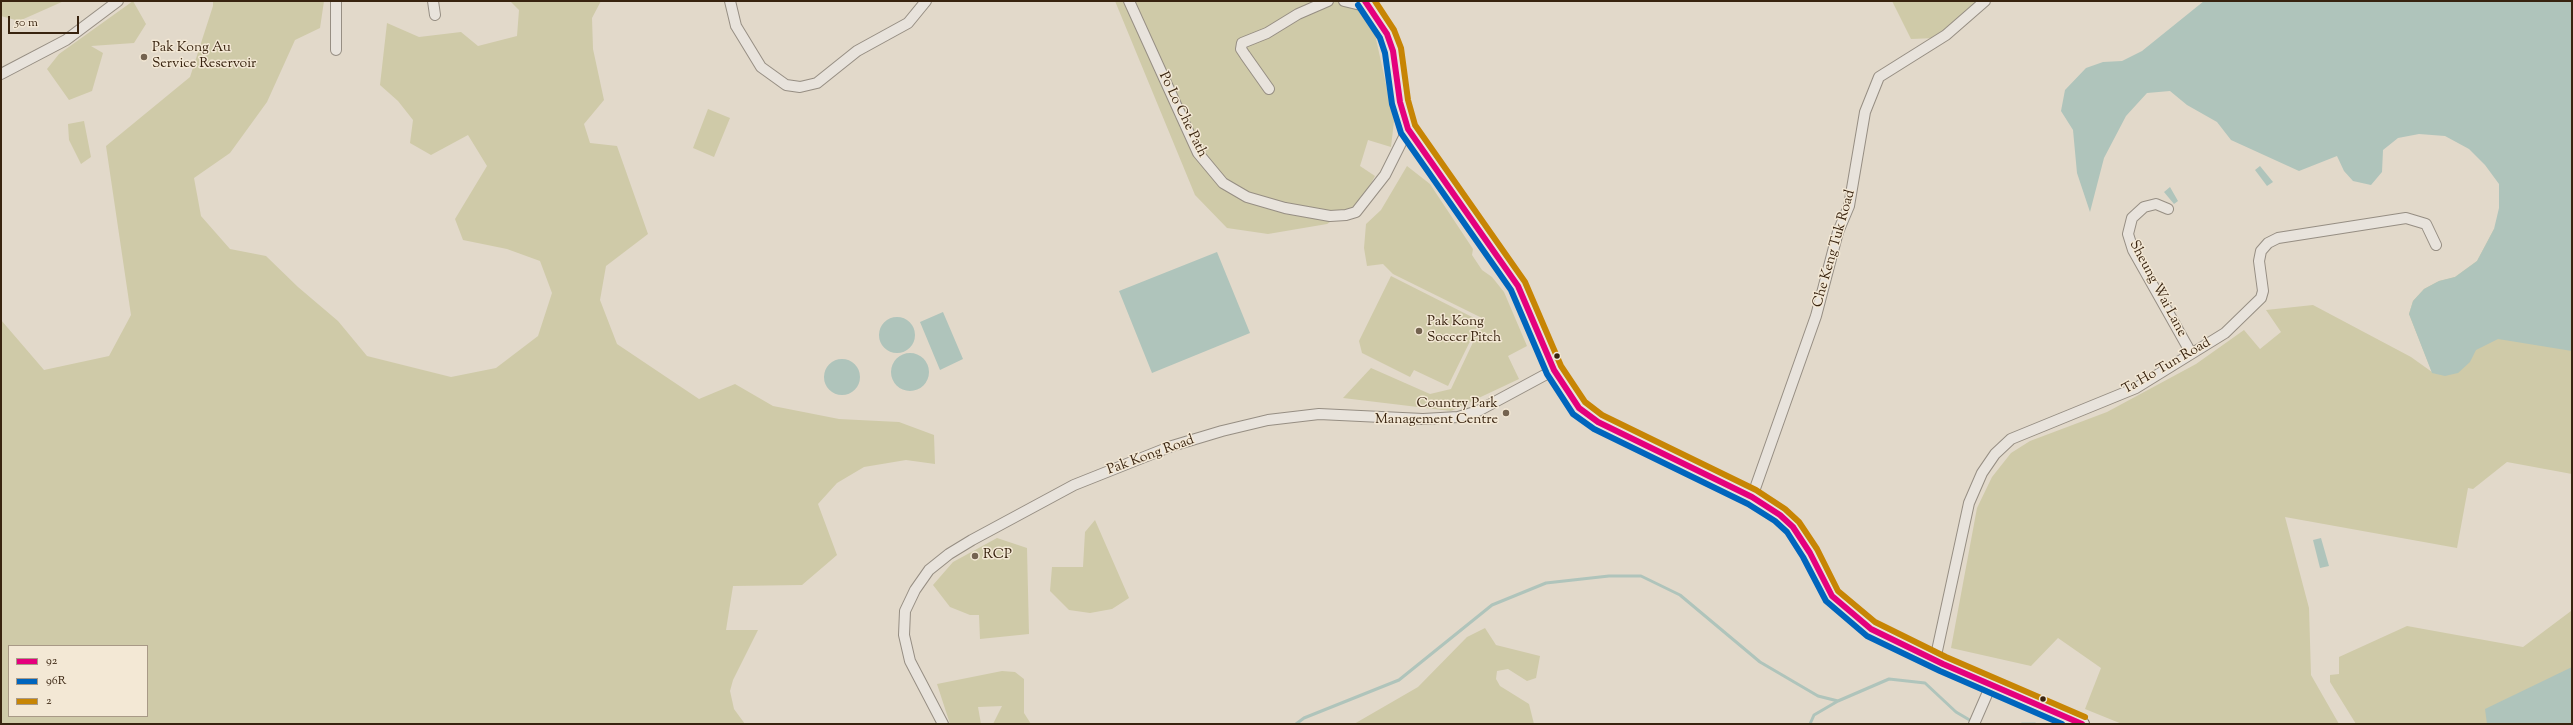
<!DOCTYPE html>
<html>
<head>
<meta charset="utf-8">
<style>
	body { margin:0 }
	#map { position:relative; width:2573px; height:725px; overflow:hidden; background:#e2d9ca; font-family:"Sorts Mill Goudy",serif }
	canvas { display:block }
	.frame { position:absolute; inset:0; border:2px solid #38230f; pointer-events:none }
	.legend { position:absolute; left:8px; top:645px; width:140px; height:72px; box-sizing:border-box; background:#f3e8d5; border:1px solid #a89986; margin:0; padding:5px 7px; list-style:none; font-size:12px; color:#38230f }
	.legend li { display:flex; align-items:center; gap:8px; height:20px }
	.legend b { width:20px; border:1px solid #a89986 }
	.scale { position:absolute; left:8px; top:16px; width:71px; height:18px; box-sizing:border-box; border:2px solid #38230f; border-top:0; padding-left:5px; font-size:12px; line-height:14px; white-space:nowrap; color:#38230f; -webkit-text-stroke:3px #f3e8d5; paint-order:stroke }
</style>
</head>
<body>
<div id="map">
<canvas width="2573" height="725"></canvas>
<div class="frame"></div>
<ul class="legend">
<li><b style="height:5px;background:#e5007d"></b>92</li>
<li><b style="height:5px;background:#0065bd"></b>96R</li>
<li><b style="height:5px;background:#c78504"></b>2</li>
</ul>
<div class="scale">50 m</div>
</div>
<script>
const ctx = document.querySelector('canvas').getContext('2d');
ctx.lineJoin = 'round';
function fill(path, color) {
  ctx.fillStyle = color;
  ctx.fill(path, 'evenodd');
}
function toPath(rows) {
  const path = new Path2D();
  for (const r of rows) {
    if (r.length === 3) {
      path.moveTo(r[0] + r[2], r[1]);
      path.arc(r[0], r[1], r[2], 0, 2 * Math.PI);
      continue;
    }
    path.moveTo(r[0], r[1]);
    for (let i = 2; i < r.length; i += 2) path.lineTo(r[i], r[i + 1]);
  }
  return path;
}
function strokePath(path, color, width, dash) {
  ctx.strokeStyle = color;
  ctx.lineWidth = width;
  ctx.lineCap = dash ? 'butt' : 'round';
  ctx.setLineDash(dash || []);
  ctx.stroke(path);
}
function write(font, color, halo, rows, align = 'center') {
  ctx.font = font + ' "Sorts Mill Goudy",serif';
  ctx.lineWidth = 3;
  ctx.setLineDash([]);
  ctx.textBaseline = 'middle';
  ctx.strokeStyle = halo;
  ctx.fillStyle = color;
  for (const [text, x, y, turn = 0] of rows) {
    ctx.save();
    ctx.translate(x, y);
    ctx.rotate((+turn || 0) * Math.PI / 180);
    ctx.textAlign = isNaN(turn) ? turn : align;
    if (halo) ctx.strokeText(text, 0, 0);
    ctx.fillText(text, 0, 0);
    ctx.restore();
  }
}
fill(toPath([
	[1,1,64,1,19,21,1,16],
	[133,1,146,24,134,43,91,46,103,53,92,91,69,100,47,69,59,54],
	[213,1,324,1,320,28,295,40,267,102,230,153,194,178,201,216,230,249,266,256,298,287,338,321,367,356,451,377,496,368,538,336,552,293,540,261,507,249,463,240,455,219,487,166,468,135,431,155,410,143,413,120,398,101,380,85,387,23,419,37,461,32,478,46,517,36,519,10,510,1,601,1,592,18,593,49,604,100,584,124,590,143,617,146,648,234,606,266,600,300,617,344,699,399,735,384,773,406,839,419,899,422,934,435,935,464,906,460,864,467,837,483,818,504,837,555,802,585,733,586,726,630,758,630,733,680,730,691,734,709,745,724,1,724,1,320,44,370,109,356,131,315,106,146,190,77,213,6],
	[9,646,147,646,147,716,9,716],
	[1115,1,1355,1,1373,25,1394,121,1391,147,1368,140,1360,166,1375,176,1361,202,1327,224,1268,234,1227,228,1195,195],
	[1892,1,1981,1,1936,38,1911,39],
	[708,109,730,118,714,157,693,148],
	[84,121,91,157,81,164,69,140,68,124],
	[1407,166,1430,184,1473,249,1472,255,1482,270,1492,277,1504,292,1527,346,1508,356,1519,379,1451,411,1343,398,1371,368,1430,394,1451,389,1484,319,1393,274,1383,264,1367,266,1364,248,1366,224,1381,210],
	[2494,229,2572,285,2572,474,2507,462,2473,489,2468,488,2457,548,2285,517,2309,608,2311,675,2339,724,2122,724,2085,709,2101,668,2058,638,2031,666,1951,648,1977,508,1992,477,2011,453,2030,441,2107,412,2196,364,2244,330,2260,349,2281,332,2266,310,2313,305,2411,357,2432,372,2409,314,2413,301,2424,289,2439,281,2455,277,2477,261],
	[1391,276,1480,321,1448,386,1414,370,1410,377,1362,353,1359,341],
	[1095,520,1129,598,1112,609,1090,613,1069,610,1050,591,1052,567,1083,567,1085,532],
	[997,538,1027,548,1029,634,980,639,979,615,970,615,950,607,933,585,953,562],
	[2572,604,2572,667,2566,724,2356,724,2330,682,2330,675,2339,674,2339,657,2407,626,2523,647,2571,611],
	[1485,628,1496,645,1540,656,1536,678,1527,681,1508,669,1497,671,1496,679,1500,686,1529,704,1534,724,1354,724,1418,687,1467,637],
	[1002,671,1015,672,1024,679,1024,713,1031,724,993,724,1002,706,978,707,981,724,950,724,937,684]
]), '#cfcaa8');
fill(toPath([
	[2204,1,2572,1,2572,351,2498,339,2476,350,2470,362,2458,373,2445,376,2432,373,2409,314,2413,301,2424,289,2439,281,2455,277,2477,261,2494,229,2499,208,2499,184,2485,165,2469,149,2445,136,2419,134,2398,138,2383,150,2382,172,2371,185,2353,181,2344,171,2337,156,2299,171,2231,140,2217,122,2187,105,2170,91,2147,93,2126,116,2104,158,2090,212,2077,173,2073,130,2061,111,2065,90,2086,68,2103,62,2122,61,2142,51],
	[2260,166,2273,182,2267,186,2255,170],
	[2170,187,2178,201,2174,204,2164,192],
	[1217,252,1250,333,1152,373,1119,291],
	[943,312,963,359,940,370,920,322],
	[897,335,18],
	[910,372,19],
	[842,377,18],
	[2321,538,2329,566,2320,568,2313,540],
	[2572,667,2572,724,2487,724,2485,709]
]), '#afc4bb');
strokePath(toPath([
	[1296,724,1304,718,1399,680,1492,605,1546,583,1609,576,1641,576,1680,595,1760,662,1818,696,1838,701],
	[1810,724,1814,715,1838,701,1889,679,1925,683,1956,712,1973,722],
	[2022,724,2035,724]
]), '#afc4bb', 3);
const minor = toPath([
	[433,1,435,15],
	[730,1,736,26,761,67,786,85,800,87,817,83,857,51,908,23,926,1],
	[1129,1,1198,153,1223,183,1247,197,1285,208,1330,216,1346,215,1356,212,1385,175,1408,129],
	[1344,1,1369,7],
	[336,50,336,1],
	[1,74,66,40,118,1],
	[1269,89,1245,55,1241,49,1242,43,1267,33,1298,14,1328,1],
	[2168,209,2156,204,2144,207,2132,218,2128,234,2133,250,2191,353],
	[1752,497,1816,316,1838,232,1849,206,1865,112,1879,77,1946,35,1985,1],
	[1935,660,1969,503,1982,473,1995,454,2011,439,2136,388,2225,333,2261,298,2263,291,2259,261,2261,251,2268,243,2278,238,2406,218,2426,224,2436,245],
	[943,724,910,661,904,635,905,611,915,590,929,570,949,554,972,540,1074,485,1172,446,1222,431,1268,420,1319,414,1423,419,1458,417,1478,411,1554,370],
	[1974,724,1991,685]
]);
const secondary = toPath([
	[1365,1,1387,34,1393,51,1400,102,1408,129,1518,286,1554,370,1579,408,1598,422,1752,497,1780,515,1793,527,1810,553,1823,582,1832,596,1852,615,1871,629,1943,664,2082,724]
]);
strokePath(minor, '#968e83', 12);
strokePath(secondary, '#7d756a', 16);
strokePath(minor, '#e8e3dc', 10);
strokePath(secondary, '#e8e3dc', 14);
strokePath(toPath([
	[1365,1,1387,34,1393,51,1400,102,1408,129,1518,286,1554,370,1579,408,1598,422,1752,497,1780,515,1793,527,1810,553,1832,596,1871,629,1943,664,2082,724]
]), '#e5007d', 6);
strokePath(toPath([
	[1358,5,1380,38,1385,53,1392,104,1401,133,1511,290,1547,374,1573,414,1594,429,1748,504,1775,521,1787,532,1803,557,1826,601,1867,636,1940,671,2062,724]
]), '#0065bd', 6);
strokePath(toPath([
	[1375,1,1394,30,1401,48,1408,100,1415,125,1525,282,1561,366,1585,402,1602,415,1756,490,1785,509,1799,522,1817,549,1838,591,1875,622,1946,657,2085,717]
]), '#c78504', 6);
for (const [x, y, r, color] of [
	[144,57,4,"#746350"],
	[1419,331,4,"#746350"],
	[1557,356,3.5,"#38230f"],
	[1506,413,4,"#746350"],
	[975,556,4,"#746350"],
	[2043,699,3.5,"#38230f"]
]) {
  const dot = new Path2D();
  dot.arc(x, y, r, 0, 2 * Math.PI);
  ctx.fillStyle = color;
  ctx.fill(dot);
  strokePath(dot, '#f3e8d5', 1.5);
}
write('14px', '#38230f', '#f3e8d5', [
	["Pak Kong Au",152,49],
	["Service Reservoir",152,65],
	["Pak Kong",1427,323],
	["Soccer Pitch",1427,339],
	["Country Park",1498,405,"right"],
	["Management Centre",1498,421,"right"],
	["RCP",983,556]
], 'left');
write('14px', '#38230f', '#f3e8d5', [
	["Po Lo Che Path",1182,115,64],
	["Che Keng Tuk Road",1835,249,-74],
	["Sheung Wai Lane",2157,289,62],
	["Ta Ho Tun Road",2167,367,-30],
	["Pak Kong Road",1151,456,-20]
]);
</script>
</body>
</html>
